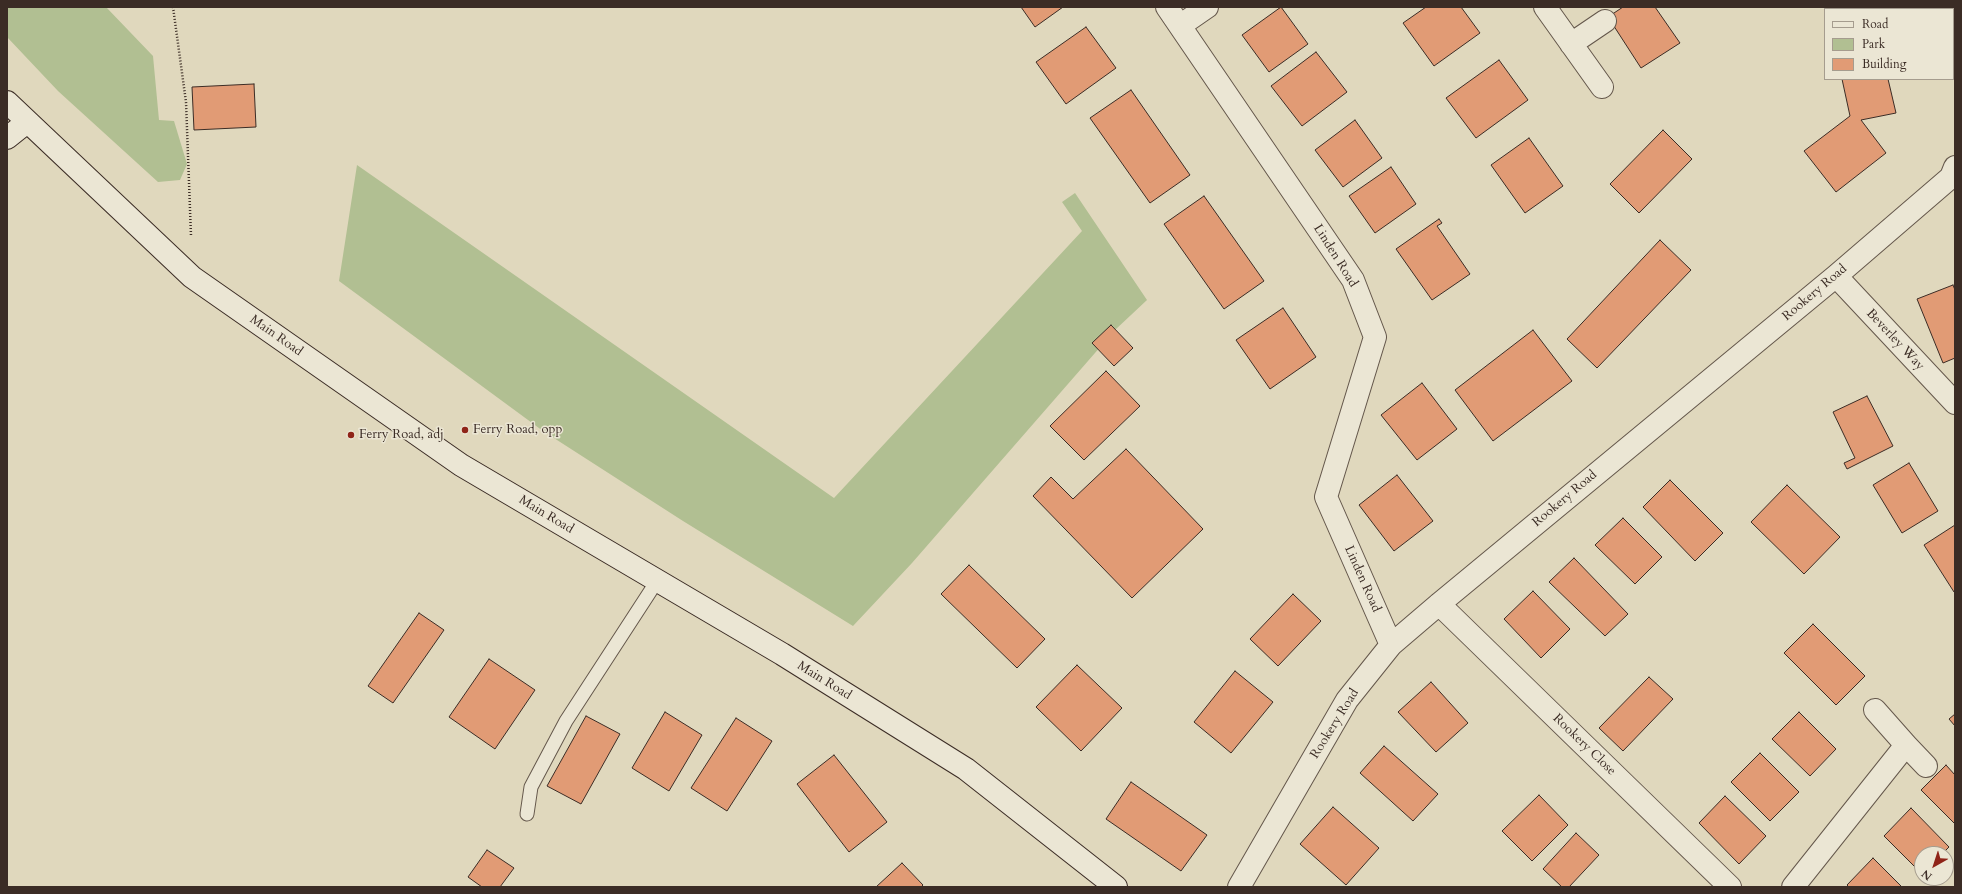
<!DOCTYPE html>
<html>
<head>
<meta charset="utf-8">
<style>
	body { margin:0 }
	#map { position:relative; width:1962px; height:894px; overflow:hidden; background:#e0d8bd; font-family:Cardo,serif }
	canvas { display:block }
	.frame { position:absolute; inset:0; border:8px solid #3b2c25; pointer-events:none }
	.legend { position:absolute; left:1824px; top:8px; width:130px; height:72px; box-sizing:border-box; background:#ebe6d4; border:1px solid #a59c8e; margin:0; padding:5px 7px; list-style:none; font-size:12px; color:#3b2c25 }
	.legend li { display:flex; align-items:center; gap:8px; height:20px }
	.legend b { width:20px; border:1px solid #a59c8e }
	.north { position:absolute; left:1914px; top:846px; width:40px; height:40px; box-sizing:border-box; background:#ebe6d4; border:1px solid #a59c8e; border-radius:50%; rotate:219deg; font-size:11px; font-weight:700; line-height:16px; text-align:center; color:#3b2c25 }
	.north::after { content:''; display:block; margin:auto; width:14px; height:18px; background:#8f2418; clip-path:polygon(50% 0,100% 100%,50% 72%,0 100%) }
</style>
</head>
<body>
<div id="map">
<canvas width="1962" height="894"></canvas>
<div class="frame"></div>
<ul class="legend">
<li><b style="height:5px;background:#ebe6d4"></b>Road</li>
<li><b style="height:11px;background:#b1bf92"></b>Park</li>
<li><b style="height:11px;background:#e19b75"></b>Building</li>
</ul>
<div class="north">N</div>
</div>
<script>
const ctx = document.querySelector('canvas').getContext('2d');
ctx.lineJoin = 'round';
function fill(path, color) {
  ctx.fillStyle = color;
  ctx.fill(path, 'evenodd');
}
function toPath(rows) {
  const path = new Path2D();
  for (const r of rows) {
    path.moveTo(r[0], r[1]);
    for (let i = 2; i < r.length; i += 2) path.lineTo(r[i], r[i + 1]);
  }
  return path;
}
function strokePath(path, color, width, dash) {
  ctx.strokeStyle = color;
  ctx.lineWidth = width;
  ctx.lineCap = dash ? 'butt' : 'round';
  ctx.setLineDash(dash || []);
  ctx.stroke(path);
}
function write(font, color, halo, rows, align = 'center') {
  ctx.font = font + ' Cardo,serif';
  ctx.lineWidth = 3;
  ctx.setLineDash([]);
  ctx.textBaseline = 'middle';
  ctx.strokeStyle = halo;
  ctx.fillStyle = color;
  for (const [text, x, y, turn = 0] of rows) {
    ctx.save();
    ctx.translate(x, y);
    ctx.rotate((+turn || 0) * Math.PI / 180);
    ctx.textAlign = isNaN(turn) ? turn : align;
    if (halo) ctx.strokeText(text, 0, 0);
    ctx.fillText(text, 0, 0);
    ctx.restore();
  }
}
fill(toPath([
	[7,7,106,7,153,56,159,120,174,121,187,164,180,180,158,182,58,91,7,37],
	[357,165,834,498,1082,231,1062,202,1075,193,1147,300,1115,330,912,563,853,626,683,521,543,431,339,281]
]), '#b1bf92');
const building = toPath([
	[1021,7,1063,7,1035,27,1021,7],
	[1281,7,1308,44,1269,72,1242,35,1281,7],
	[1426,7,1461,7,1480,33,1434,66,1403,23,1426,7],
	[1623,7,1655,7,1680,43,1641,68,1608,17,1623,7],
	[1874,7,1875,9,1830,9,1830,8,1874,7],
	[1086,27,1116,68,1066,104,1036,62,1086,27],
	[1316,52,1347,92,1302,126,1271,86,1316,52],
	[1499,60,1528,100,1476,138,1446,98,1499,60],
	[1842,79,1888,79,1896,113,1861,120,1886,153,1836,192,1804,151,1850,116,1842,79],
	[254,84,256,127,194,130,192,87,254,84],
	[1131,90,1190,175,1150,203,1090,118,1131,90],
	[1355,120,1382,158,1343,187,1315,150,1355,120],
	[1663,130,1692,159,1639,213,1610,184,1663,130],
	[1529,138,1563,186,1525,213,1491,165,1529,138],
	[1391,167,1416,204,1375,233,1349,196,1391,167],
	[1204,196,1264,281,1224,309,1164,224,1204,196],
	[1439,219,1442,223,1437,226,1470,274,1432,300,1396,249,1439,219],
	[1660,240,1691,270,1597,368,1567,339,1660,240],
	[1953,285,1955,290,1955,358,1943,363,1917,299,1953,285],
	[1283,308,1316,357,1270,389,1236,340,1283,308],
	[1111,325,1133,348,1114,366,1092,343,1111,325],
	[1533,330,1572,381,1493,441,1455,390,1533,330],
	[1106,371,1140,406,1084,460,1050,426,1106,371],
	[1422,383,1457,429,1417,460,1381,415,1422,383],
	[1867,396,1893,446,1847,469,1844,463,1855,458,1833,412,1867,396],
	[1126,449,1203,529,1132,598,1033,496,1051,477,1073,499,1126,449],
	[1909,463,1938,511,1902,533,1873,485,1909,463],
	[1397,475,1433,521,1394,551,1359,505,1397,475],
	[1670,480,1723,533,1695,561,1643,507,1670,480],
	[1787,485,1840,537,1804,574,1751,522,1787,485],
	[1623,518,1662,557,1635,584,1595,545,1623,518],
	[1955,525,1955,591,1954,592,1924,545,1955,525],
	[1574,558,1628,614,1605,636,1549,582,1574,558],
	[969,565,1045,639,1017,668,941,594,969,565],
	[1533,591,1570,629,1541,658,1504,619,1533,591],
	[1293,594,1321,621,1278,666,1250,639,1293,594],
	[419,613,444,630,393,703,368,686,419,613],
	[1813,624,1865,676,1836,705,1784,653,1813,624],
	[489,659,535,690,495,749,449,717,489,659],
	[1077,665,1122,708,1081,751,1036,707,1077,665],
	[1235,671,1273,702,1231,753,1194,722,1235,671],
	[1649,677,1673,699,1623,751,1599,728,1649,677],
	[1431,682,1468,723,1436,752,1398,712,1431,682],
	[665,712,702,735,669,791,632,768,665,712],
	[1799,712,1836,749,1810,776,1772,739,1799,712],
	[1955,714,1955,726,1949,719,1955,714],
	[586,716,620,734,581,804,547,786,586,716],
	[736,718,772,741,727,811,691,788,736,718],
	[1384,746,1438,794,1413,821,1360,773,1384,746],
	[1760,753,1799,792,1770,821,1731,782,1760,753],
	[834,755,887,822,849,852,797,784,834,755],
	[1946,765,1955,775,1955,824,1921,790,1946,765],
	[1131,782,1207,835,1181,871,1106,819,1131,782],
	[1539,795,1568,825,1532,861,1502,831,1539,795],
	[1725,796,1766,836,1739,864,1699,823,1725,796],
	[1333,807,1379,848,1346,885,1300,844,1333,807],
	[1911,808,1949,847,1942,854,1922,854,1922,874,1884,836,1911,808],
	[1576,833,1599,855,1569,887,1562,887,1543,869,1576,833],
	[487,850,514,868,500,887,482,887,468,877,487,850],
	[1873,858,1902,887,1849,887,1847,885,1873,858],
	[902,863,923,885,921,887,876,887,902,863]
]);
fill(building, '#e19b75');
strokePath(building, '#3b2c25', 1);
const lane = toPath([
	[527,814,531,787,566,721,657,581]
]);
const street = toPath([
	[1167,7,1353,280,1375,337,1326,497,1391,645],
	[1545,7,1602,87],
	[1955,7,1955,9],
	[1181,25,1207,7],
	[1571,44,1605,21],
	[1836,276,1955,403],
	[1439,604,1730,887],
	[1906,745,1926,766],
	[1239,887,1347,700,1391,645,1439,604,1836,276,1951,177,1955,167],
	[1793,887,1906,745,1875,710]
]);
const secondary = toPath([
	[7,102,192,277,461,465,782,654,966,769,1116,887],
	[7,138,27,122]
]);
strokePath(lane, '#64574b', 15);
strokePath(street, '#64574b', 24);
strokePath(secondary, '#3b2c25', 24);
strokePath(toPath([
	[173,7,186,102,191,236]
]), '#3b2c25', 2.5, [1, 2]);
strokePath(lane, '#ebe6d4', 13);
strokePath(street, '#ebe6d4', 22);
strokePath(secondary, '#ebe6d4', 22);
for (const [x, y, r, color] of [
	[465,430,4,"#8f2418"],
	[351,435,4,"#8f2418"]
]) {
  const dot = new Path2D();
  dot.arc(x, y, r, 0, 2 * Math.PI);
  ctx.fillStyle = color;
  ctx.fill(dot);
  strokePath(dot, '#ebe6d4', 1.5);
}
write('13px', '#3b2c25', '#ebe6d4', [
	["Linden Road",1335,256,58],
	["Rookery Road",1815,293,-40],
	["Main Road",276,336,35],
	["Beverley Way",1895,340,47],
	["Rookery Road",1565,499,-40],
	["Main Road",546,515,31],
	["Linden Road",1362,579,66],
	["Main Road",824,681,32],
	["Rookery Road",1335,724,-58],
	["Rookery Close",1584,745,44]
]);
write('13px', '#3b2c25', '#ebe6d4', [
	["Ferry Road, opp",473,430],
	["Ferry Road, adj",359,435]
], 'left');
</script>
</body>
</html>
